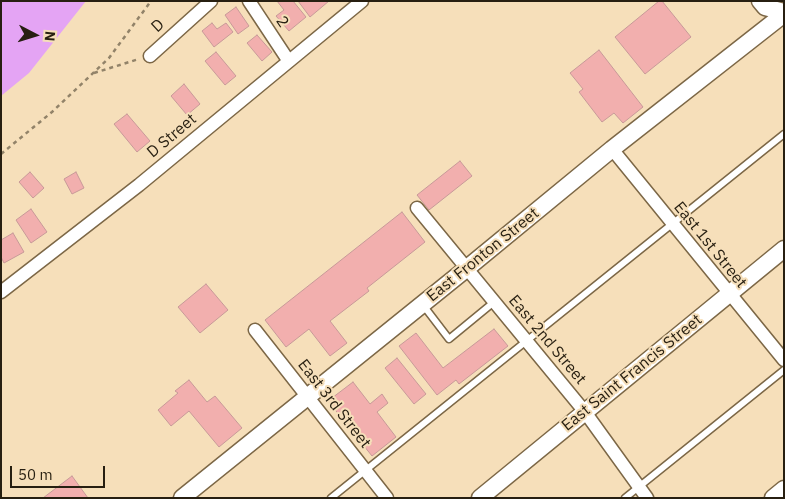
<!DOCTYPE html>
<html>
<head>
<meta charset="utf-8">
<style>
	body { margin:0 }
	#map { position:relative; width:785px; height:499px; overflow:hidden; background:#f6dfba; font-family:"IBM Plex Sans",sans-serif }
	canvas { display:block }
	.frame { position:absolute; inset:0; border:2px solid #271f11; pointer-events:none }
	.north { position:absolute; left:10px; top:10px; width:50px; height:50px; -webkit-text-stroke:4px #f6dfba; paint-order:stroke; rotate:95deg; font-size:14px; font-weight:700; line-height:20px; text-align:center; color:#271f11 }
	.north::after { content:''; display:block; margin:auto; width:18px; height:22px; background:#271f11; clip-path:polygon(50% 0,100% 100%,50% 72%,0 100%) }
	.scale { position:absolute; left:10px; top:466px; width:95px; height:22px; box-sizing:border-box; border:2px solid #271f11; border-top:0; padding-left:6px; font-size:15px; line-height:18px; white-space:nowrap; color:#271f11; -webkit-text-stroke:4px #f6dfba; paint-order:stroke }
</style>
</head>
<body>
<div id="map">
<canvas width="785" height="499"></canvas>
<div class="frame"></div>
<div class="north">N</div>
<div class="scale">50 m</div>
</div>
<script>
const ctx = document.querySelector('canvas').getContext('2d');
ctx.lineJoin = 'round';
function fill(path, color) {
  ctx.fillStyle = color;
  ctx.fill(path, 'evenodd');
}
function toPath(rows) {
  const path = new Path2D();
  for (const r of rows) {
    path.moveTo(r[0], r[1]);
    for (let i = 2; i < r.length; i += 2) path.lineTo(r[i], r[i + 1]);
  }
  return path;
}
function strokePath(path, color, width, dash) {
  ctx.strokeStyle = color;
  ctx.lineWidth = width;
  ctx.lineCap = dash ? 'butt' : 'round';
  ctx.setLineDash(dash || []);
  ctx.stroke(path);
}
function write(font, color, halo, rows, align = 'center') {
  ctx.font = font + ' "IBM Plex Sans",sans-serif';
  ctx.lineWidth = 4;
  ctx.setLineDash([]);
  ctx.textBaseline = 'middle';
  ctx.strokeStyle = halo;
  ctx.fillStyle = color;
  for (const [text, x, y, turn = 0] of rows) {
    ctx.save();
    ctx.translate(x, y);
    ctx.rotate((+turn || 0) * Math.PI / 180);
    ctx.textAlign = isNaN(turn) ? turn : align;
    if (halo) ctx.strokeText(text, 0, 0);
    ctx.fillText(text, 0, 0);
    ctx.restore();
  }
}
fill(toPath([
	[1,1,86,1,29,73,1,96]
]), '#e4a4f4');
const building = toPath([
	[277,1,293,1,306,17,289,31,276,16,284,10,277,1],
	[298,1,329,1,310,17,298,1],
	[659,1,662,1,691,37,645,74,615,37,659,1],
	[236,7,249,26,238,34,225,15,236,7],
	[212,23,217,29,226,23,233,32,214,47,202,31,212,23],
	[257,35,272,52,262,61,247,43,257,35],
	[599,50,643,107,623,123,614,113,602,122,579,92,583,89,570,73,599,50],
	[216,52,236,76,225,85,205,61,216,52],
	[184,84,200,104,187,115,171,96,184,84],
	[127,114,150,141,137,152,114,124,127,114],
	[460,161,472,176,429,210,417,195,460,161],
	[30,172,44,188,33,198,19,182,30,172],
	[76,172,84,188,72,194,64,179,76,172],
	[31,209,47,232,31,243,16,220,31,209],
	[402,212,425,242,367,288,369,291,330,321,347,343,330,356,309,329,286,347,265,320,402,212],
	[13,233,24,252,4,263,1,257,1,240,13,233],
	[206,284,228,310,200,333,178,307,206,284],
	[494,329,508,346,459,384,456,380,437,395,399,346,416,333,443,368,494,329],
	[397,358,426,394,414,404,385,368,397,358],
	[189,380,207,402,215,396,242,428,219,447,189,411,171,426,158,410,178,393,175,391,189,380],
	[353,382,370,404,382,394,388,403,377,412,396,437,372,456,328,401,353,382],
	[72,476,88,498,43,498,72,476]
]);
fill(building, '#f2afae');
strokePath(building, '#c79998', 1);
const lane = toPath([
	[423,305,449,339,494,302],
	[331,498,784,134],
	[625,498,784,370]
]);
const street = toPath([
	[249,1,288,60],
	[150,56,211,1],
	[612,149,784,360],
	[417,208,585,412,647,498],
	[1,292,139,185,362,1],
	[255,330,387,498]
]);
const secondary = toPath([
	[760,1,765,7,784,12],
	[182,498,466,269,612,149,784,14],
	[480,498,784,249],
	[773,498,784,489]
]);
strokePath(lane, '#7c6746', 9);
strokePath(street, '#7c6746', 15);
strokePath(secondary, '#7c6746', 19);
strokePath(toPath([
	[94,73,139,59],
	[1,154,52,112,109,58,151,1]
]), '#928369', 2.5, [4, 4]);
strokePath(lane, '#fff', 6);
strokePath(street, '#fff', 12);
strokePath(secondary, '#fff', 16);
write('16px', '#271f11', '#f6dfba', [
	["2",282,22,56],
	["D",158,26,-43],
	["D Street",172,136,-40],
	["East 1st Street",710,245,51],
	["East Fronton Street",483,255,-39],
	["East 2nd Street",547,340,50],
	["East Saint Francis Street",632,373,-39],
	["East 3rd Street",334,404,52]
]);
</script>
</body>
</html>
